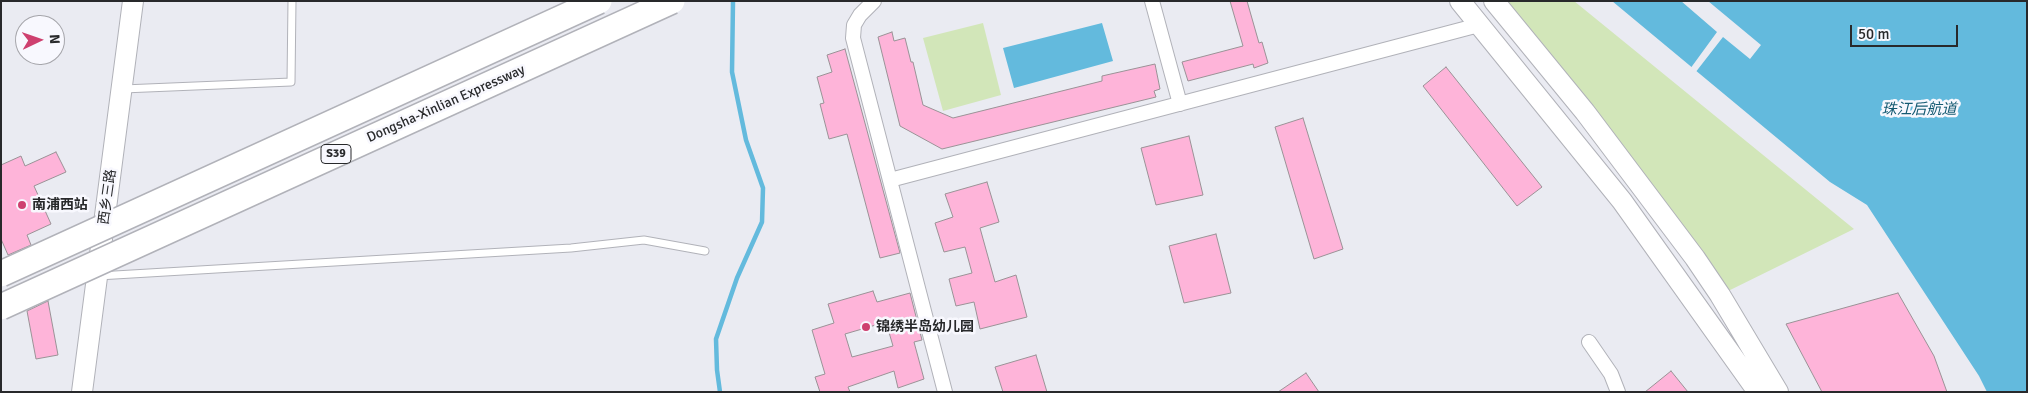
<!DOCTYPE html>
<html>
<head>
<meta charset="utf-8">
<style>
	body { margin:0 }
	#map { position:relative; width:2028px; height:393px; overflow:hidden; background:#eaebf2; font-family:Signika,sans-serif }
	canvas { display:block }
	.frame { position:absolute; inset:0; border:2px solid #28292b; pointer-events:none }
	.north { position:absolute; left:15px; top:15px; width:50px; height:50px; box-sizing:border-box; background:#f8f8fe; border:1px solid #a5a5aa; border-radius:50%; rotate:87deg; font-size:14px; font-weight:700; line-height:20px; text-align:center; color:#28292b }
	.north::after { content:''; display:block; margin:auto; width:18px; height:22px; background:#ce406f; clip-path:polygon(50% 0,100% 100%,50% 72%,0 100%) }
	.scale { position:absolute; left:1850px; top:25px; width:108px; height:22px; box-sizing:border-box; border:2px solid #28292b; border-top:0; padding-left:6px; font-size:15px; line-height:18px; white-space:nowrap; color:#28292b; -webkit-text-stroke:4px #f8f8fe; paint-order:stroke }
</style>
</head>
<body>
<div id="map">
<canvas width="2028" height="393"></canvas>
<div class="frame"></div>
<div class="north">N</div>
<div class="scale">50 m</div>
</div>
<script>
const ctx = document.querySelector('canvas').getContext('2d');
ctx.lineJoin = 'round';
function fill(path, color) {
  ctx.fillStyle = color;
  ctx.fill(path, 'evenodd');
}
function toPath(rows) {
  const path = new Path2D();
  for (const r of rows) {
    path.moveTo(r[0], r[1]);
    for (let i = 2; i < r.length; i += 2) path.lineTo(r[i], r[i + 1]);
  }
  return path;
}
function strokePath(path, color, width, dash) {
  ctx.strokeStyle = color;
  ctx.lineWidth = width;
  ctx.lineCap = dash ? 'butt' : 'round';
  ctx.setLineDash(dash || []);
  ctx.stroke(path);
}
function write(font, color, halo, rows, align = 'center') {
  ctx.font = font + ' Signika,"Noto Sans SC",sans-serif';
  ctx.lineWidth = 5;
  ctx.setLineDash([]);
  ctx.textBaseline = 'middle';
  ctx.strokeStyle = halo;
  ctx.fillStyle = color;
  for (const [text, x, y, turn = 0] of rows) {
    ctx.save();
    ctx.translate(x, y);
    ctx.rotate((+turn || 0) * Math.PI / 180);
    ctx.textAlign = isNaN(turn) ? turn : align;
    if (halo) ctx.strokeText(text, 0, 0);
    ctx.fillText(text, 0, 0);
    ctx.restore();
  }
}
fill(toPath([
	[1494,1,1574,1,1854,229,1720,295],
	[983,23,1001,95,943,111,923,38]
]), '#d2e6b9');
fill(toPath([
	[1612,1,2027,1,2027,392,1987,392,1979,376,1867,205,1830,182],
	[1102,23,1113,61,1014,88,1003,48]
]), '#63badd');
fill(toPath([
	[1681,1,1708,1,1761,45,1750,59,1723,37,1695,73,1690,69,1717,32]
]), '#eaebf2');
strokePath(toPath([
	[720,392,717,370,716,339,737,278,762,222,763,188,746,140,732,72,733,1]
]), '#63badd', 4.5);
const building = toPath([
	[1230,1,1247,1,1259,43,1262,42,1268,63,1254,68,1253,64,1188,81,1182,62,1243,46,1230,1],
	[892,32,894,41,905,38,911,62,913,62,923,105,953,118,1102,81,1102,76,1155,64,1160,89,1154,91,1156,97,942,149,900,126,878,37,892,32],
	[845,49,900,253,880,258,847,134,829,139,820,104,824,103,817,77,832,72,827,55,845,49],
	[1446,67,1542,187,1517,206,1423,86,1446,67],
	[1303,118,1343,249,1314,259,1275,127,1303,118],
	[1189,136,1203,195,1156,205,1141,148,1189,136],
	[56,152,66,172,34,186,51,224,27,235,31,245,8,255,1,239,1,165,21,156,25,166,56,152],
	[987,182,999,222,980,228,995,282,1016,275,1027,317,980,329,974,302,956,306,949,279,972,273,965,247,944,252,935,223,953,217,945,194,987,182],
	[1216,234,1231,293,1184,303,1169,246,1216,234],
	[873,291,877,302,910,293,922,340,914,342,924,379,898,388,894,371,848,387,850,392,820,392,815,377,825,374,812,330,834,323,828,304,873,291],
	[886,322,893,346,852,357,845,334,886,322],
	[1898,293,1934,356,1947,392,1822,392,1786,324,1898,293],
	[48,301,58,355,36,359,27,311,48,301],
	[1036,355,1047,392,1003,392,995,367,1036,355],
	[1671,371,1688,392,1645,392,1671,371],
	[1306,373,1319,392,1278,392,1306,373]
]);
fill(building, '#feb4d9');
strokePath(building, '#9a9296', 1);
const lane = toPath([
	[123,89,291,82,292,1],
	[98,276,571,248,644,240,705,251]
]);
const street = toPath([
	[874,1,860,15,854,25,853,38,945,392],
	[1152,1,1180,104],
	[890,180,1479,25],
	[1589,342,1611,374,1618,392]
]);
const secondary = toPath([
	[1460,1,1622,201,1758,392],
	[1494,1,1585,112,1695,258,1720,295,1778,392],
	[82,392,133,1]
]);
strokePath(lane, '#b1b2b9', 9);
strokePath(street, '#b1b2b9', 16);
strokePath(secondary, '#b1b2b9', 22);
strokePath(lane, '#fff', 7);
strokePath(street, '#fff', 14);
strokePath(secondary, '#fff', 20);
const highwayBridge = toPath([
	[1,274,599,1],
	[1,307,672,1]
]);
strokePath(highwayBridge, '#b1b2b9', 28, []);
strokePath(highwayBridge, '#fff', 25);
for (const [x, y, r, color] of [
	[22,205,5,"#ce406f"],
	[866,327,5,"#ce406f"]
]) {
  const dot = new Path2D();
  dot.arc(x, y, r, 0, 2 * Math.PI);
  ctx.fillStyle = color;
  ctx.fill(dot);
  strokePath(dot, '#f8f8fe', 2);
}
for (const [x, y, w] of [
	[336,154,30]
]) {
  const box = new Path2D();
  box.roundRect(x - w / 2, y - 9.5, w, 19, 4);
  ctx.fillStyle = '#f8f8fe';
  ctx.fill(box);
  strokePath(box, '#28292b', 1);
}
write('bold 12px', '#28292b', null, [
	["S39",336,154]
]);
write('14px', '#28292b', '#f8f8fe', [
	["Dongsha-Xinlian Expressway",446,104,-24],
	["西乡三路",108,197,-82]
]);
write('bold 14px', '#28292b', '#f8f8fe', [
	["南浦西站",32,205],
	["锦绣半岛幼儿园",876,327]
], 'left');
write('italic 15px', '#145a72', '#f8f8fe', [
	["珠江后航道",1919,110]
]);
</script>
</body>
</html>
